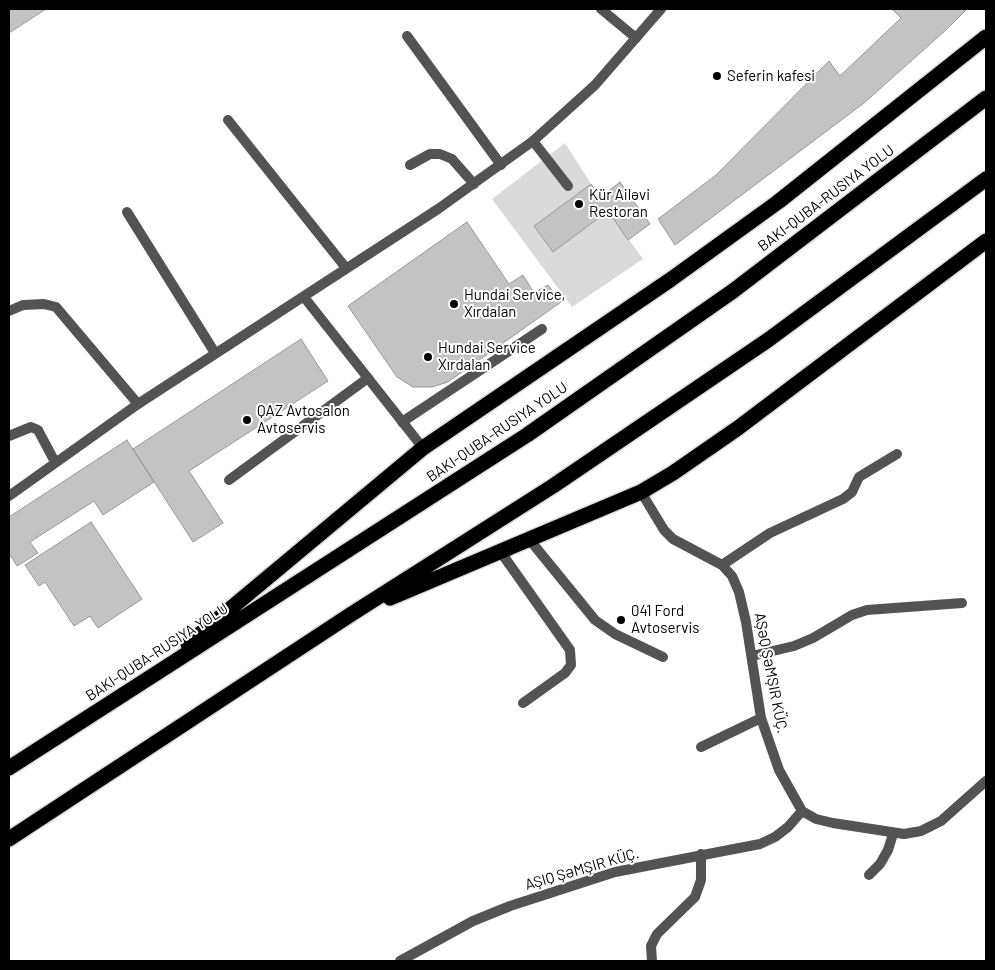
<!DOCTYPE html>
<html>
<head>
<meta charset="utf-8">
<style>
	body { margin:0 }
	#map { position:relative; width:995px; height:970px; overflow:hidden; background:#fff; font-family:Barlow,sans-serif }
	canvas { display:block }
	.frame { position:absolute; inset:0; border:10px solid #000; pointer-events:none }
</style>
</head>
<body>
<div id="map">
<canvas width="995" height="970"></canvas>
<div class="frame"></div>
</div>
<script>
const ctx = document.querySelector('canvas').getContext('2d');
ctx.lineJoin = 'round';
function fill(path, color) {
  ctx.fillStyle = color;
  ctx.fill(path, 'evenodd');
}
function toPath(rows) {
  const path = new Path2D();
  for (const r of rows) {
    path.moveTo(r[0], r[1]);
    for (let i = 2; i < r.length; i += 2) path.lineTo(r[i], r[i + 1]);
  }
  return path;
}
function strokePath(path, color, width, dash) {
  ctx.strokeStyle = color;
  ctx.lineWidth = width;
  ctx.lineCap = dash ? 'butt' : 'round';
  ctx.setLineDash(dash || []);
  ctx.stroke(path);
}
function write(font, color, halo, rows, align = 'center') {
  ctx.font = font + ' Barlow,sans-serif';
  ctx.lineWidth = 4;
  ctx.setLineDash([]);
  ctx.textBaseline = 'middle';
  ctx.strokeStyle = halo;
  ctx.fillStyle = color;
  for (const [text, x, y, turn = 0] of rows) {
    ctx.save();
    ctx.translate(x, y);
    ctx.rotate((+turn || 0) * Math.PI / 180);
    ctx.textAlign = isNaN(turn) ? turn : align;
    if (halo) ctx.strokeText(text, 0, 0);
    ctx.fillText(text, 0, 0);
    ctx.restore();
  }
}
fill(toPath([
	[565,143,591,184,534,226,553,252,608,211,643,259,572,307,492,199]
]), '#dadada');
const building = toPath([
	[9,9,46,9,9,33,9,9],
	[892,9,967,9,947,29,864,103,675,245,658,219,716,175,829,61,840,76,901,18,892,9],
	[620,182,650,224,628,240,608,211,553,252,534,226,591,184,601,197,620,182],
	[467,222,509,284,523,275,534,293,548,285,561,302,448,382,432,387,413,387,397,377,348,306,467,222],
	[301,339,328,381,189,471,223,523,193,542,133,449,301,339],
	[127,440,154,482,103,515,94,501,30,542,38,553,17,566,9,553,9,517,127,440],
	[91,522,142,599,98,628,90,616,74,626,45,582,39,586,25,565,91,522]
]);
fill(building, '#c3c3c3');
strokePath(building, '#979797', 1);
const highway = toPath([
	[390,598,641,492,673,473,738,428,986,241],
	[188,644,423,448,670,280,778,202,986,37],
	[9,768,527,435,733,291,986,98],
	[9,839,350,615,553,486,768,340,986,179]
]);
strokePath(highway, '#dbdbdb', 18);
strokePath(toPath([
	[601,9,636,38],
	[407,36,501,165],
	[533,141,568,186],
	[410,165,430,154,440,154,452,159,474,184],
	[9,311,23,305,44,304,56,307,138,404],
	[402,422,542,329],
	[9,436,31,427,38,430,55,462],
	[229,480,368,378],
	[529,539,595,620,615,634,663,657]
]), '#535353', 10);
strokePath(toPath([
	[228,120,346,268],
	[127,212,215,353],
	[304,297,423,448],
	[641,492,664,530,673,539,722,565,732,576,739,592,746,622,761,718,779,770,802,811,816,819,833,823,904,834,921,831,941,821,986,781],
	[9,496,138,404,438,209,533,141,595,85,661,9],
	[500,551,570,650,571,665,565,673,523,703],
	[722,565,770,533,843,499,852,492,859,477,897,454],
	[752,656,794,646,813,638,852,615,867,610,962,603],
	[701,747,761,718],
	[869,875,880,864,888,850,893,834],
	[400,961,473,921,510,906,615,872,760,844,775,837,788,827,802,811],
	[652,961,651,946,657,934,695,897,701,880,701,854]
]), '#535353', 10);
strokePath(highway, '#000', 15);
for (const [x, y, r, color] of [
	[717,76,5,"#000"],
	[579,204,5,"#000"],
	[454,304,5,"#000"],
	[428,357,5,"#000"],
	[247,420,5,"#000"],
	[621,620,5,"#000"]
]) {
  const dot = new Path2D();
  dot.arc(x, y, r, 0, 2 * Math.PI);
  ctx.fillStyle = color;
  ctx.fill(dot);
  strokePath(dot, '#fff', 2);
}
write('15px', '#000', '#fff', [
	["Seferin kafesi",727,76],
	["Kür Ailəvi",589,195],
	["Restoran",589,212],
	["Hundai Service,",464,295],
	["Xırdalan",464,312],
	["Hundai Service",438,348],
	["Xırdalan",438,365],
	["QAZ Avtosalon",257,411],
	["Avtoservis",257,428],
	["041 Ford",631,611],
	["Avtoservis",631,628]
], 'left');
write('15px', '#000', '#fff', [
	["BAKI-QUBA-RUSIYA YOLU",826,198,-37],
	["BAKI-QUBA-RUSIYA YOLU",497,432,-34],
	["BAKI-QUBA-RUSIYA YOLU",157,652,-33],
	["AŞƏQ ŞƏMŞIR KÜÇ.",771,673,79],
	["AŞIQ ŞƏMŞIR KÜÇ.",582,869,-16]
]);
</script>
</body>
</html>
